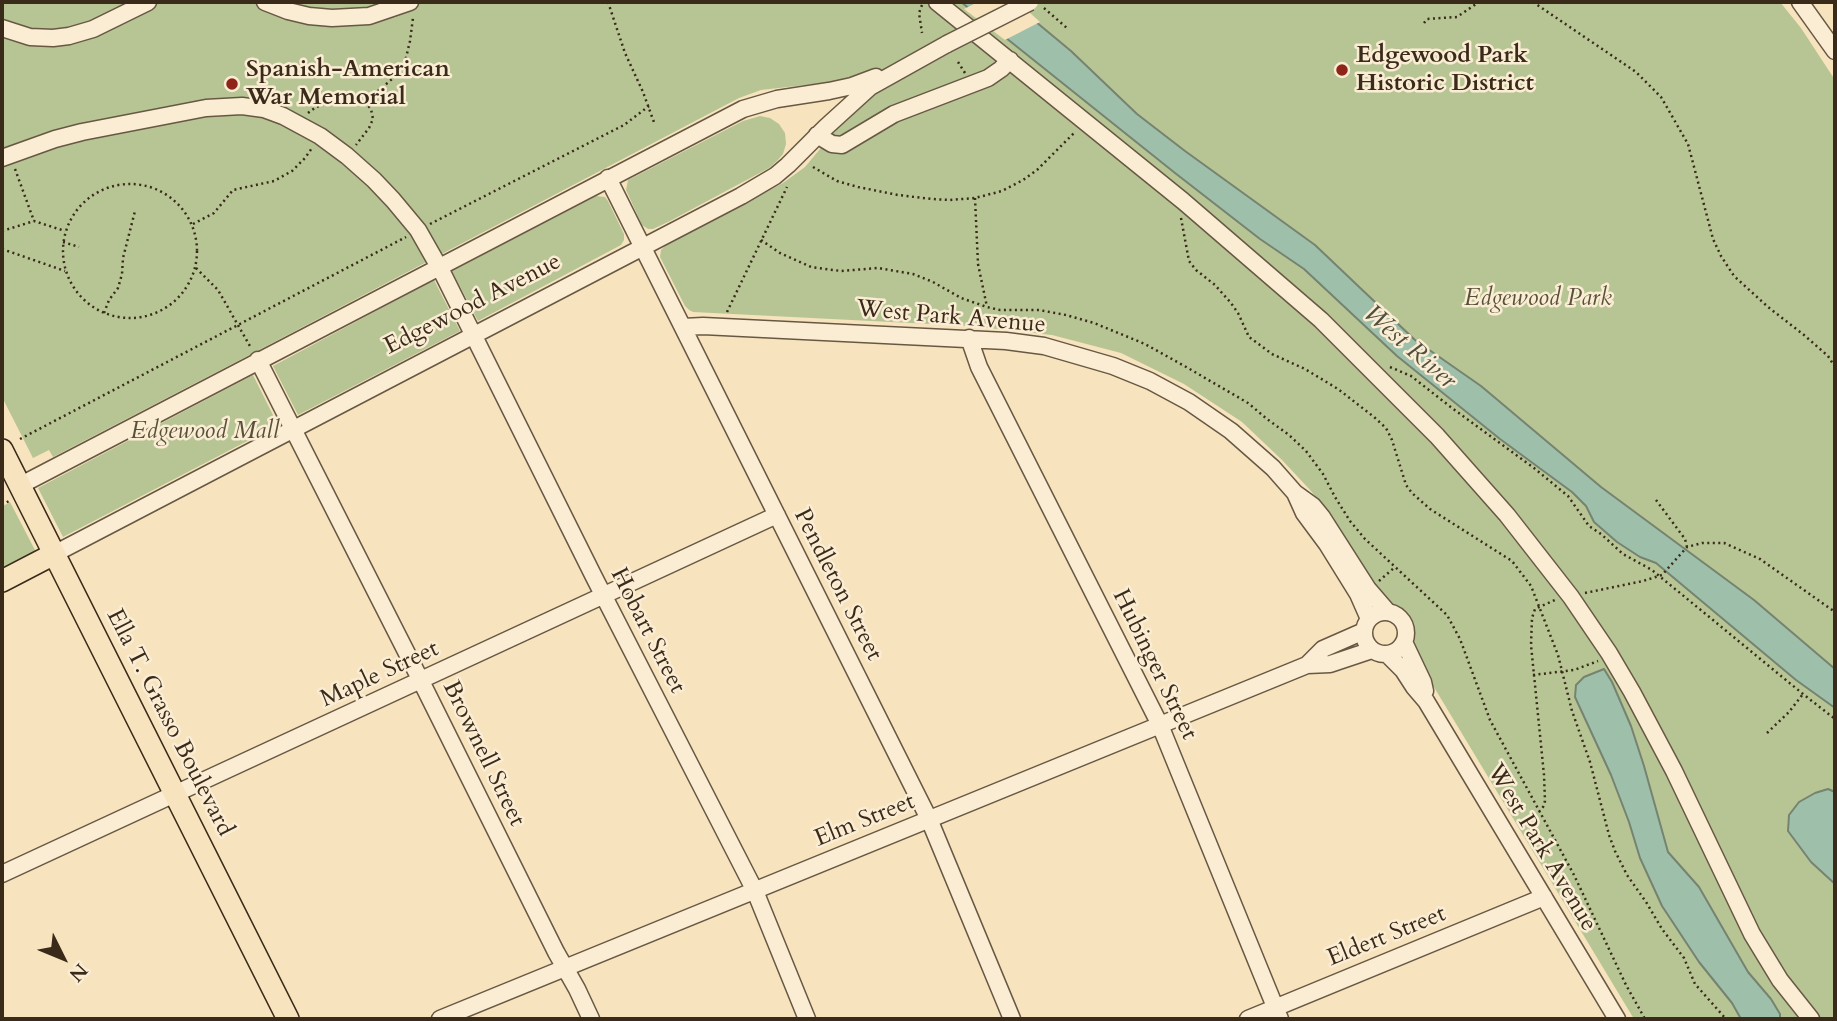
<!DOCTYPE html>
<html>
<head>
<meta charset="utf-8">
<style>
	body { margin:0 }
	#map { position:relative; width:1837px; height:1021px; overflow:hidden; background:#f7e3bd; font-family:Cardo,serif }
	canvas { display:block }
	.frame { position:absolute; inset:0; border:4px solid #392a1a; pointer-events:none }
	.north { position:absolute; left:28px; top:923px; width:70px; height:70px; -webkit-text-stroke:5px #faedd4; paint-order:stroke; rotate:133deg; font-size:19px; font-weight:700; line-height:28px; text-align:center; color:#392a1a }
	.north::after { content:''; display:block; margin:auto; width:24px; height:32px; background:#392a1a; clip-path:polygon(50% 0,100% 100%,50% 72%,0 100%) }
</style>
</head>
<body>
<div id="map">
<canvas width="1837" height="1021"></canvas>
<div class="frame"></div>
<div class="north">N</div>
</div>
<script>
const ctx = document.querySelector('canvas').getContext('2d');
ctx.lineJoin = 'round';
function fill(path, color) {
  ctx.fillStyle = color;
  ctx.fill(path, 'evenodd');
}
function toPath(rows) {
  const path = new Path2D();
  for (const r of rows) {
    if (r.length === 3) {
      path.moveTo(r[0] + r[2], r[1]);
      path.arc(r[0], r[1], r[2], 0, 2 * Math.PI);
      continue;
    }
    path.moveTo(r[0], r[1]);
    for (let i = 2; i < r.length; i += 2) path.lineTo(r[i], r[i + 1]);
  }
  return path;
}
function strokePath(path, color, width, dash) {
  ctx.strokeStyle = color;
  ctx.lineWidth = width;
  ctx.lineCap = dash ? 'butt' : 'round';
  ctx.setLineDash(dash || []);
  ctx.stroke(path);
}
function write(font, color, halo, rows, align = 'center') {
  ctx.font = font + ' Cardo,serif';
  ctx.lineWidth = 5;
  ctx.setLineDash([]);
  ctx.textBaseline = 'middle';
  ctx.strokeStyle = halo;
  ctx.fillStyle = color;
  for (const [text, x, y, turn = 0] of rows) {
    ctx.save();
    ctx.translate(x, y);
    ctx.rotate((+turn || 0) * Math.PI / 180);
    ctx.textAlign = isNaN(turn) ? turn : align;
    if (halo) ctx.strokeText(text, 0, 0);
    ctx.fillText(text, 0, 0);
    ctx.restore();
  }
}
fill(toPath([
	[2,2,1780,2,1801,28,1835,80,1835,1019,1634,1019,1414,654,1411,638,1412,629,1410,621,1399,610,1380,596,1326,510,1311,491,1282,460,1242,422,1184,384,1121,353,1052,335,970,326,693,312,689,310,685,306,660,257,661,250,666,245,783,183,805,167,844,120,855,110,841,81,761,90,739,98,255,352,53,457,49,450,33,458,2,397],
	[760,116,770,118,779,124,785,133,786,144,783,154,777,161,769,168,670,221,653,229,648,229,642,225,626,190,628,180,743,121],
	[596,196,605,197,608,201,624,234,624,240,621,245,478,321,452,271],
	[434,280,460,331,298,415,273,366],
	[253,375,278,425,63,537,38,488],
	[10,502,36,552,2,570,2,507]
]), '#b7c595');
const water = toPath([
	[961,2,1012,2,1071,51,1137,114,1185,151,1315,245,1415,340,1481,386,1601,487,1754,600,1835,669,1835,708,1796,680,1656,563,1640,557,1617,542,1594,522,1586,506,1572,492,1500,439,1397,356,1304,269,1260,239,1175,173,961,2],
	[1604,669,1612,682,1631,726,1644,766,1668,852,1699,887,1748,972,1771,999,1780,1014,1780,1019,1741,1019,1732,1003,1699,962,1662,906,1640,858,1629,822,1611,775,1575,697,1576,685,1584,677,1604,669],
	[1828,789,1835,792,1835,884,1811,862,1788,831,1789,815,1799,802,1815,793,1828,789]
]);
fill(water, '#9ebfaa');
strokePath(water, '#768370', 2);
fill(toPath([
	[978,2,1018,2,1040,22,1005,40,964,9]
]), '#f7e3bd');
const minor = toPath([
	[265,2,288,11,309,16,332,18,369,16,410,2],
	[937,2,1183,201,1321,320,1437,436,1507,515,1571,597,1609,653,1632,692,1674,771,1752,934,1780,980,1811,1019],
	[1800,2,1835,51],
	[2,28,30,37,53,38,69,36,93,29,148,2],
	[817,135,832,144,842,145,894,114,988,78,1001,69,1010,60],
	[2,158,55,139,82,132,206,108,242,106,264,109,283,116,320,136,347,156,374,180,393,200,418,230,443,274,594,577,755,891,807,1019],
	[608,178,929,819,1012,1019],
	[683,327,703,326,1006,341,1044,346,1113,366,1150,381,1189,402,1231,431,1273,468,1295,493,1313,506,1322,517,1368,589,1387,611],
	[969,338,979,367,1160,725,1280,1019],
	[258,360,421,681,556,952,577,989,591,1019],
	[19,486,743,109,777,99,829,91,852,86,876,77],
	[1295,493,1304,513,1327,544,1358,594,1369,619],
	[54,554,741,196,775,176,788,165,826,127,870,87,947,44],
	[1385,633,21],
	[1404,642,1423,682,1425,691],
	[1387,654,1403,670,1414,687,1426,701,1617,1019],
	[1307,665,1323,649,1364,631],
	[2,874,777,515],
	[440,1019,1307,665,1330,664,1372,650],
	[1248,1019,1544,897]
]);
const major = toPath([
	[2,450,288,1019],
	[2,581,54,554]
]);
strokePath(minor, '#685843', 19);
strokePath(major, '#392a1a', 24);
strokePath(toPath([
	[608,2,625,53,643,92,655,125],
	[1533,2,1636,72,1661,97,1688,144,1713,239,1721,256,1734,276,1768,307,1804,335,1828,356,1835,367],
	[922,5,919,13,922,33],
	[1044,8,1068,29],
	[1424,23,1427,19,1457,17,1479,2],
	[958,62,965,73],
	[365,102,398,74,405,62,410,41,413,18],
	[308,113,316,107,339,100,357,99,365,102,371,109,373,119,369,128,356,145],
	[813,167,837,181,858,187,898,195,932,199,949,200,975,198,1002,191,1023,180,1037,170,1075,132],
	[15,169,34,221],
	[130,251,67],
	[975,198,978,264,987,307],
	[1181,218,1189,261,1196,270,1215,285,1231,303,1238,313,1249,337,1272,354,1305,369,1338,389,1374,417,1386,428,1392,440,1406,485,1412,493,1430,509,1512,561,1531,586,1558,655,1572,711,1590,762,1609,835,1615,851,1627,875,1646,902,1662,929,1684,958,1695,984,1726,1019],
	[193,224,214,213,233,190,274,181,292,171,305,158,312,148],
	[430,224,624,125,649,106],
	[2,231,34,221,65,231],
	[761,240,780,253,811,267,841,271,878,268,913,274,933,282,961,298,987,307,1000,310,1039,310,1066,315,1094,323,1145,344,1188,368,1248,403,1267,419,1289,435,1306,451,1323,474,1335,497,1350,521,1365,539,1447,615,1460,639,1490,720,1574,875,1626,985,1645,1019],
	[63,242,79,247],
	[2,249,65,271],
	[196,268,218,290,251,348],
	[727,312,787,187],
	[104,313,109,300,118,288,122,274,123,258,135,211],
	[1390,367,1411,376,1452,408,1534,468,1568,496,1589,526,1601,534,1623,554,1652,570,1803,694,1835,719],
	[20,439,406,237],
	[1656,500,1685,539,1687,547],
	[2,505,9,501],
	[1379,581,1395,567],
	[1585,593,1643,581,1662,575,1687,547,1702,543,1724,543,1760,559,1835,612],
	[1533,675,1574,670,1598,661],
	[1767,733,1789,712,1803,694],
	[1539,812,1543,807,1545,801,1544,775,1531,645,1532,618,1535,609,1555,600]
]), '#392a1a', 2.5, [2, 3.5]);
strokePath(minor, '#faedd4', 16);
strokePath(major, '#f7e3bd', 21);
const minorBridge = toPath([
	[947,44,1030,2]
]);
strokePath(minorBridge, '#685843', 19, []);
strokePath(minorBridge, '#faedd4', 16);
for (const [x, y, r, color] of [
	[1342,70,7,"#8f2418"],
	[232,84,7,"#8f2418"]
]) {
  const dot = new Path2D();
  dot.arc(x, y, r, 0, 2 * Math.PI);
  ctx.fillStyle = color;
  ctx.fill(dot);
  strokePath(dot, '#faedd4', 2.5);
}
write('bold 24px', '#392a1a', '#faedd4', [
	["Edgewood Park",1356,56],
	["Historic District",1356,84],
	["Spanish-American",246,70],
	["War Memorial",246,98]
], 'left');
write('italic 24px', '#585139', '#faedd4', [
	["Edgewood Park",1538,299],
	["Edgewood Mall",205,432]
]);
write('24px', '#392a1a', '#faedd4', [
	["Edgewood Avenue",473,305,-27],
	["West Park Avenue",951,318,5],
	["Pendleton Street",837,585,63],
	["Hobart Street",647,631,63],
	["Hubinger Street",1154,665,64],
	["Maple Street",380,675,-25],
	["Ella T. Grasso Boulevard",169,723,63],
	["Brownell Street",483,754,64],
	["Elm Street",865,821,-22],
	["West Park Avenue",1541,848,59],
	["Eldert Street",1387,937,-22]
]);
write('italic 26px', '#524f3e', '#faedd4', [
	["West River",1409,348,41]
]);
</script>
</body>
</html>
